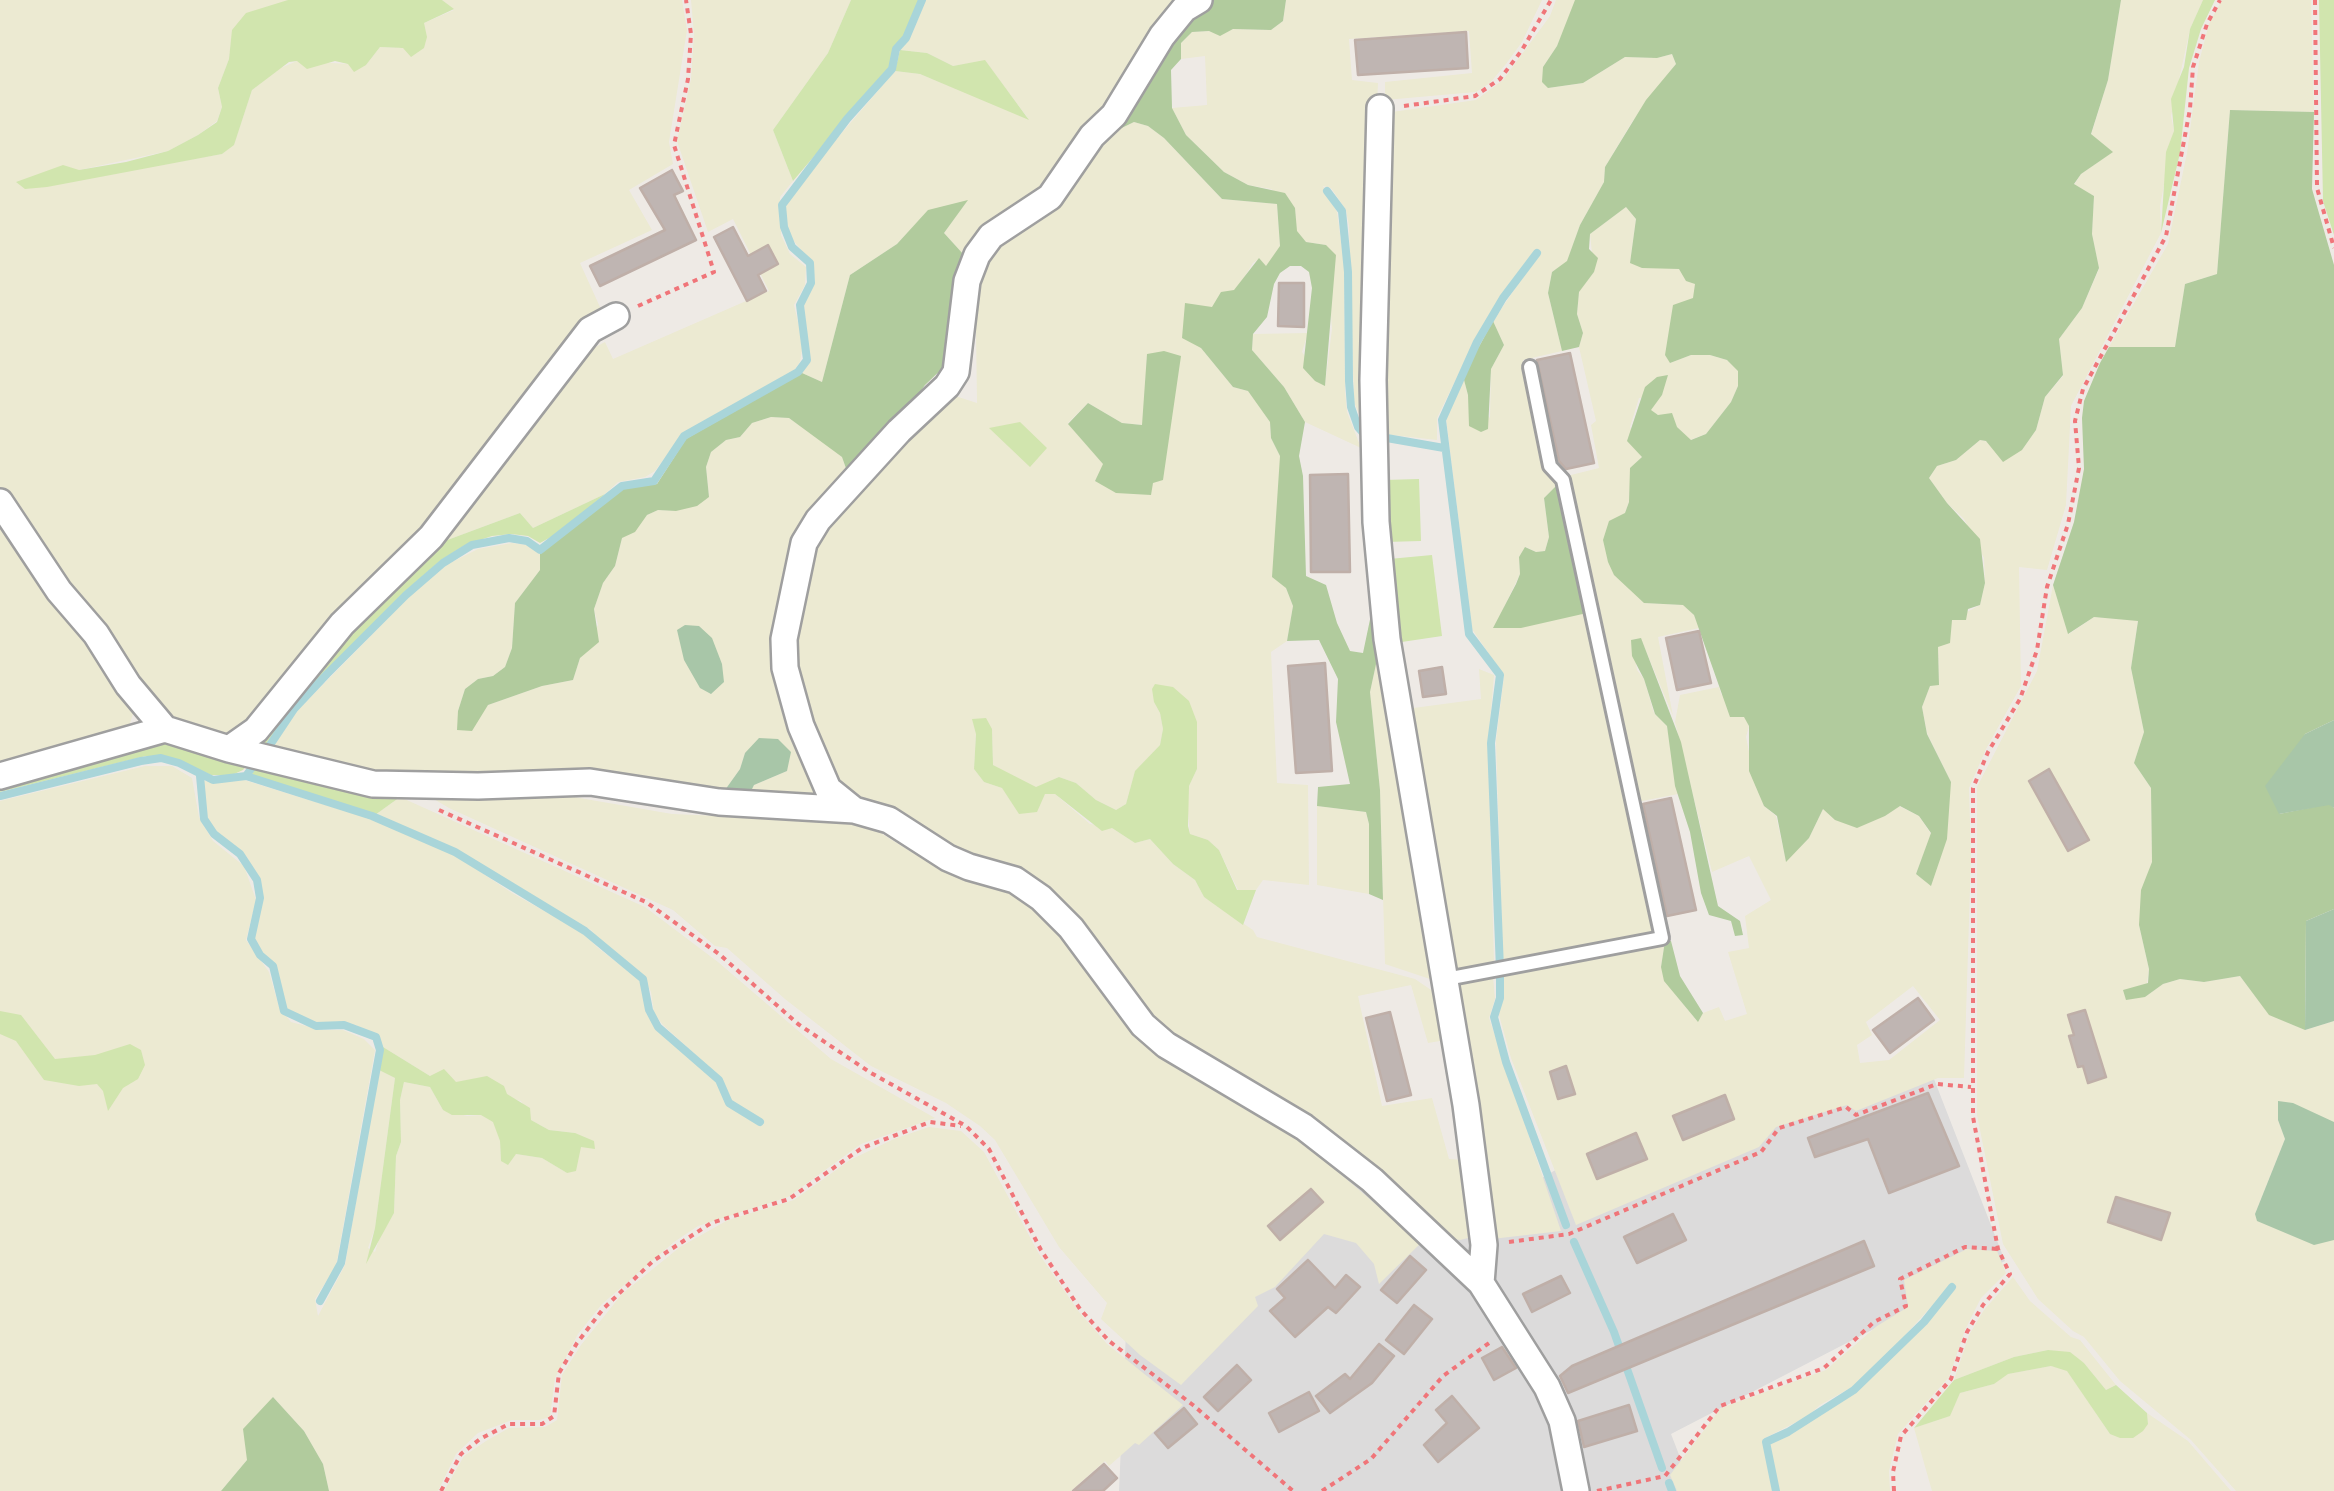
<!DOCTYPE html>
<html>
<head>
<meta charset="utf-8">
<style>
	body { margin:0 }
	canvas { display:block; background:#eeeae5 }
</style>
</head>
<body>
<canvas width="2334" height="1491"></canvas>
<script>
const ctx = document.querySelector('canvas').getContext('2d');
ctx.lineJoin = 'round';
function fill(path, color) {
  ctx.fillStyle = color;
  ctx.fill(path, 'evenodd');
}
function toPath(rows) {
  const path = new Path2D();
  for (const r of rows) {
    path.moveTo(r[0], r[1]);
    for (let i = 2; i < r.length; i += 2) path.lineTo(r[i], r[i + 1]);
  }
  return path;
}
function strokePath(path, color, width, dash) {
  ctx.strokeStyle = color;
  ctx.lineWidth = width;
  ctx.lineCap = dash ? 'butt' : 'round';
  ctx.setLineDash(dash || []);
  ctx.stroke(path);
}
fill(toPath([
	[1932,1074,2005,1261,1671,1434,1693,1491,1119,1491,1126,1332,1343,1125,1480,1213,1712,1081]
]), '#dcdbdb');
fill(toPath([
	[0,0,288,0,233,30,229,59,218,88,222,107,217,121,198,135,168,151,79,170,25,189,222,154,234,144,252,90,276,70,297,61,366,65,380,47,403,48,424,23,454,10,442,0,682,0,687,30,669,142,673,164,629,190,652,230,580,263,600,307,600,316,419,535,226,744,169,727,0,493],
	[691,0,851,0,828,53,773,130,793,181,780,197,781,235,790,254,806,267,805,285,794,305,803,344,800,362,793,372,683,433,655,471,645,477,618,482,605,494,533,528,520,513,434,545,584,353,605,342,613,359,769,291,733,219,708,232,677,141,691,79,694,34],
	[926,0,1184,0,1105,110,1088,122,1079,142,1042,190,964,255,944,233,967,201,928,211,897,244,850,275,822,382,802,373,810,362,804,305,815,281,813,264,792,239,786,220,786,204,828,149,895,71,920,74,1028,118,985,61,953,66,927,53,900,50,911,36],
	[1286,0,1542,0,1522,42,1506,64,1490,83,1476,92,1385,100,1385,82,1472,73,1469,31,1349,39,1352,80,1378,83,1362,421,1354,402,1349,226,1346,210,1331,188,1323,186,1337,212,1344,263,1345,391,1347,412,1361,448,1305,422,1284,387,1252,350,1253,334,1308,333,1302,352,1325,385,1332,329,1326,245,1306,242,1296,231,1295,208,1271,189,1248,185,1224,172,1186,135,1172,108,1207,105,1205,56,1181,59,1181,43,1192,32,1209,31,1220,35,1233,29,1271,30,1283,21],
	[1556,0,1575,0,1575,3,1557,46,1543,67,1548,88,1583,83,1625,57,1657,58,1672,54,1676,64,1632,122,1605,167,1604,182,1580,225,1567,262,1552,272,1548,293,1562,351,1523,360,1545,470,1559,483,1544,498,1549,537,1545,551,1536,552,1526,547,1519,557,1520,574,1494,628,1587,613,1658,933,1503,963,1496,741,1504,676,1472,629,1446,418,1463,376,1468,395,1490,418,1491,369,1504,345,1493,321,1540,252,1536,250,1500,297,1474,342,1437,418,1437,440,1384,434,1385,113,1476,100,1503,80,1550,16],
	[2121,0,2203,0,2190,29,2171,116,2174,131,2160,206,2161,233,2071,406,2066,505,2047,570,2019,567,2021,686,1986,749,1969,788,1971,857,1964,1078,1938,1078,1856,1111,1847,1105,1776,1127,1759,1147,1576,1225,1511,1058,1499,1015,1503,971,1665,941,1661,967,1675,994,1697,1021,1703,1013,1719,1007,1725,1021,1747,1014,1728,952,1749,948,1745,916,1771,900,1749,856,1712,872,1675,722,1680,695,1719,687,1721,694,1745,717,1749,726,1746,737,1751,762,1764,806,1776,816,1786,861,1809,838,1823,809,1885,816,1899,806,1919,816,1931,834,1916,874,1931,885,1951,782,1927,733,1922,707,1930,686,1939,684,1938,647,1952,620,1980,605,1985,583,1984,558,1964,519,1947,503,1929,478,1937,466,1956,460,1980,440,2022,450,2036,430,2045,397,2063,376,2059,339,2082,308,2099,269,2092,234,2094,196,2074,185,2081,174,2112,152,2091,135,2108,80],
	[1913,986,1940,1020,1889,1060,1860,1063,1857,1045,1872,1035,1866,1022],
	[2222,0,2311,0,2314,112,2230,110,2217,274,2185,284,2175,347,2109,347,2168,244,2187,153,2199,62,2209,24],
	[1134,122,1148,126,1164,138,1222,199,1277,204,1280,247,1266,267,1259,259,1253,263,1201,348,1233,387,1248,391,1261,408,1270,422,1271,438,1280,456,1286,588,1293,606,1287,641,1271,652,1277,783,1308,785,1309,885,1263,880,1256,890,1238,890,1219,850,1208,840,1190,834,1187,802,1189,786,1197,769,1154,702,1160,713,1163,729,1160,745,1135,772,1126,804,1116,810,1096,800,1076,783,1059,777,1037,788,1006,774,993,765,992,729,973,719,976,733,974,769,984,782,1002,788,1012,802,1038,804,1045,794,1055,794,1090,824,1112,828,1135,843,1150,839,1173,864,1195,880,1204,897,1253,930,1257,937,1415,979,1437,994,1440,1041,1428,1043,1411,985,1358,996,1382,1106,1432,1098,1449,1159,1464,1160,1472,1237,1460,1240,1449,1238,1163,1031,992,866,857,801,835,785,801,699,792,652,816,534,946,393,977,403,976,330,968,324,980,261,1097,140],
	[1147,355,1151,495,1095,481,1104,464,1068,423,1088,403,1122,423,1143,425],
	[1626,207,1636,219,1630,263,1679,269,1695,284,1694,298,1670,363,1691,355,1710,355,1727,360,1738,370,1738,386,1731,402,1706,434,1690,440,1677,427,1650,410,1662,395,1639,398,1630,427,1642,457,1631,468,1629,502,1625,513,1644,603,1684,605,1694,615,1699,628,1658,637,1673,716,1641,639,1632,640,1637,670,1644,679,1654,713,1667,726,1678,794,1637,802,1567,476,1599,468,1591,425,1596,421,1579,347,1583,333,1577,314,1579,291,1594,272,1590,234],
	[771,417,789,418,823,441,842,457,848,474,782,593,824,803,747,799,754,785,787,771,745,753,740,769,720,797,370,778,269,753,297,711,410,596,448,564,478,549,512,543,527,545,540,554,540,570,515,603,512,648,505,667,493,676,478,679,465,689,458,711,479,715,488,705,542,686,573,680,580,658,598,625,594,609,603,583,615,566,622,538,647,515,658,510,676,511,709,497,706,467,711,452,726,440,740,437,752,423],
	[0,517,90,645,133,714,129,726,120,734,0,767],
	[2053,585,2069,634,2094,617,2138,620,2131,668,2144,732,2134,763,2151,788,2152,862,2139,925,2149,969,2145,997,2163,984,2180,979,2204,982,2240,976,2270,1015,2305,1030,2334,1021,2334,1122,2278,1120,2285,1139,2255,1214,2334,1240,2334,1491,2236,1491,2191,1440,2120,1381,2084,1337,2073,1331,2038,1299,2003,1244,1977,1115,1977,787,2037,671],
	[1378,655,1439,982,1385,964,1380,790,1370,692],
	[1479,669,1494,675,1488,744,1494,963,1449,976,1406,709,1481,699],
	[145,766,172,766,192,778,199,817,213,841,244,866,256,900,246,940,269,972,279,1007,291,1022,321,1030,343,1030,364,1039,375,1050,336,1266,315,1299,318,1316,345,1265,379,1070,395,1078,375,1228,368,1248,375,1252,381,1233,394,1213,396,1156,401,1142,400,1100,404,1082,430,1087,443,1110,467,1116,482,1115,494,1122,500,1141,501,1161,516,1154,542,1158,567,1173,581,1147,575,1133,549,1130,531,1120,521,1101,430,1076,383,1047,380,1040,356,1025,317,1023,293,1014,285,1007,278,970,262,953,254,937,261,904,260,881,247,857,217,834,210,822,205,812,202,780,213,783,244,780,371,819,455,855,512,893,584,933,597,947,642,982,646,1013,657,1029,717,1083,726,1105,758,1123,764,1125,730,1099,720,1077,663,1025,654,1013,651,992,642,974,603,944,591,930,517,889,467,855,375,815,400,797,645,907,718,962,831,1059,935,1118,861,1144,788,1197,698,1226,674,1242,602,1304,578,1334,555,1378,550,1417,539,1420,512,1420,478,1433,456,1454,438,1491,329,1491,323,1464,304,1431,273,1397,247,1460,221,1491,0,1491,0,801],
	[427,795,574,797,672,814,857,822,879,832,931,864,1007,887,1058,921,1145,1042,1176,1067,1309,1147,1421,1243,1379,1284,1374,1264,1356,1243,1324,1234,1275,1287,1255,1297,1258,1306,1181,1385,1140,1355,1101,1319,1107,1303,1059,1247,995,1140,980,1126,946,1103,871,1066,785,999,727,948,715,946,673,910,449,808],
	[1317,806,1366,812,1369,824,1369,894,1317,885],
	[1493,977,1495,999,1489,1018,1561,1231,1492,1239,1454,986],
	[929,1127,961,1131,984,1152,1039,1254,1079,1312,1107,1344,1183,1405,1139,1445,1135,1443,1109,1466,1105,1461,1071,1491,444,1491,464,1456,486,1441,509,1428,545,1427,557,1420,562,1375,581,1345,622,1294,680,1247,728,1220,794,1200,850,1160,894,1139],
	[1967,1249,1997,1251,2006,1273,1981,1298,1965,1330,1949,1377,1898,1434,1889,1471,1890,1491,1779,1491,1768,1444,1810,1422,1821,1412,1855,1393,1926,1324,1954,1287,1952,1284,1894,1347,1852,1387,1820,1405,1808,1416,1763,1439,1774,1491,1677,1491,1670,1475,1721,1408,1826,1370,1877,1326,1908,1307,1904,1280],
	[2013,1277,2030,1301,2071,1337,2080,1340,2116,1385,2106,1390,2084,1363,2048,1350,2014,1357,1954,1380,1969,1335,1984,1310],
	[2051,1366,2067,1370,2110,1434,2148,1424,2147,1413,2188,1441,2231,1491,1932,1491,1914,1428,1949,1416,1960,1393,1994,1384,2007,1374]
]), '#ecead2');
fill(toPath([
	[288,0,442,0,454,9,424,23,427,37,424,48,411,57,403,48,380,47,366,65,354,72,348,64,335,61,307,69,297,61,289,62,252,90,234,145,222,154,47,187,25,189,16,182,63,165,79,170,126,162,168,151,198,135,217,122,222,107,218,88,229,59,232,30,246,13],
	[851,0,920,0,903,38,894,49,890,67,793,181,773,130,828,53],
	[2203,0,2215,0,2201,29,2189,68,2180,153,2161,233,2166,152,2174,131,2171,99,2184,67,2190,29],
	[2319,0,2334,0,2334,235,2323,201],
	[900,50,927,53,953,66,985,60,1029,120,920,74,895,71],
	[1020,422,1047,448,1030,467,989,428],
	[1419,479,1421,541,1386,542,1384,480],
	[605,494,560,532,540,543,528,536,511,534,492,536,465,545,441,560,402,594,294,705,261,751,253,748,336,643,434,545,520,513,533,528],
	[1432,555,1442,636,1395,643,1389,559],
	[1155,684,1173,687,1189,701,1197,722,1197,769,1189,786,1188,826,1190,834,1208,840,1219,850,1237,890,1256,890,1243,925,1204,897,1195,880,1173,864,1150,839,1135,843,1112,828,1102,831,1055,794,1045,794,1037,812,1019,814,1002,788,984,782,974,769,976,734,972,719,986,718,992,729,993,765,1036,787,1059,777,1076,783,1096,800,1116,810,1126,804,1135,771,1160,745,1163,729,1160,713,1154,702,1152,689],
	[158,742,221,759,250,761,243,770,232,775,211,775,181,761,146,756,0,792,0,785],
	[260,763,400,797,375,815,251,775],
	[0,1011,21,1015,55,1059,95,1055,130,1044,141,1050,145,1065,138,1079,123,1088,108,1111,103,1091,97,1084,79,1086,44,1080,16,1041,0,1034],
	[383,1047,430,1076,444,1069,456,1082,487,1076,504,1086,507,1094,530,1108,531,1120,549,1130,575,1133,594,1141,595,1149,581,1147,576,1171,567,1173,542,1158,516,1154,508,1165,501,1161,500,1141,493,1122,481,1115,452,1115,443,1110,430,1087,404,1082,400,1100,401,1142,396,1156,394,1213,366,1264,375,1228,395,1078,379,1070],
	[2048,1350,2070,1352,2084,1363,2106,1390,2116,1385,2147,1413,2148,1424,2143,1431,2133,1438,2120,1438,2110,1434,2067,1371,2051,1366,2008,1374,1994,1384,1960,1393,1950,1416,1914,1428,1954,1380,2014,1357]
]), '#d1e5ae');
fill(toPath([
	[1214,0,1286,0,1283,21,1271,30,1233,29,1220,36,1209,31,1192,32,1181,43,1181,59,1171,70,1172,108,1186,135,1224,172,1248,185,1285,193,1295,208,1297,231,1306,242,1326,245,1336,255,1325,386,1315,381,1303,368,1312,288,1309,272,1301,266,1290,266,1280,273,1274,284,1267,317,1253,334,1252,350,1284,387,1305,422,1299,456,1303,476,1306,576,1326,585,1337,623,1350,651,1363,653,1372,610,1378,655,1370,692,1380,790,1383,900,1369,894,1369,824,1366,812,1317,806,1318,787,1350,784,1336,722,1338,679,1319,640,1287,641,1293,606,1286,588,1272,577,1280,456,1271,438,1270,422,1248,391,1233,387,1201,348,1182,338,1185,303,1212,307,1221,292,1234,290,1259,258,1266,266,1280,246,1277,204,1222,199,1164,138,1148,126,1134,122,1097,140,1194,10],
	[1575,0,2121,0,2108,80,2091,134,2113,152,2081,174,2074,184,2094,196,2092,234,2099,268,2082,308,2059,339,2063,375,2045,397,2036,430,2022,450,2003,462,1986,441,1980,440,1956,460,1937,466,1929,478,1947,503,1980,539,1985,583,1980,605,1968,609,1966,620,1952,620,1950,643,1938,647,1939,685,1930,686,1922,707,1927,734,1951,782,1947,839,1931,886,1916,874,1931,833,1919,816,1900,806,1885,816,1857,828,1835,820,1823,809,1809,838,1786,862,1777,816,1764,806,1749,771,1749,726,1744,717,1730,717,1694,615,1683,605,1644,603,1614,575,1608,562,1603,540,1609,521,1625,513,1629,502,1630,468,1642,457,1627,441,1645,387,1657,377,1668,375,1662,395,1651,410,1658,415,1672,413,1677,427,1691,440,1706,434,1731,402,1738,386,1738,371,1727,360,1710,355,1691,355,1670,363,1665,355,1673,305,1693,298,1695,284,1686,281,1679,269,1642,268,1630,263,1636,219,1626,207,1590,234,1589,249,1598,258,1594,272,1579,292,1577,314,1583,333,1579,347,1562,351,1548,293,1552,272,1567,261,1580,225,1604,182,1605,167,1646,100,1676,64,1672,54,1657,58,1625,57,1583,83,1548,88,1542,82,1543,67,1557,46],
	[2230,110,2314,112,2312,189,2334,265,2334,720,2305,734,2279,814,2329,804,2334,808,2334,909,2306,921,2305,1030,2269,1015,2240,976,2204,982,2180,979,2163,984,2145,997,2126,1000,2123,990,2148,983,2149,969,2139,925,2141,890,2152,862,2151,788,2134,763,2144,732,2131,668,2138,621,2094,617,2068,634,2053,585,2074,522,2084,469,2082,418,2084,401,2100,363,2109,347,2175,347,2185,284,2217,274],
	[968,200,944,233,964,255,947,364,925,385,900,420,848,474,842,457,789,418,771,417,752,423,740,437,726,440,711,452,706,467,709,497,697,506,676,511,658,510,647,515,635,532,622,538,615,566,603,583,594,609,599,642,580,658,573,680,542,686,488,705,472,731,457,730,458,711,465,689,478,679,493,676,505,667,512,648,515,603,540,570,540,554,622,489,657,484,686,439,802,373,822,382,850,275,897,244,928,210],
	[1493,321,1504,345,1491,369,1488,429,1481,432,1469,426,1468,395,1463,376],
	[1164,351,1181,356,1163,480,1153,483,1151,495,1116,493,1095,481,1103,464,1068,424,1088,403,1122,423,1142,425,1147,354],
	[1559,483,1587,613,1521,628,1493,628,1516,584,1520,574,1519,557,1525,547,1536,552,1545,551,1549,537,1544,498],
	[1641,638,1681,742,1718,906,1740,921,1743,935,1735,936,1731,921,1709,915,1701,893,1690,832,1675,786,1667,726,1655,714,1644,679,1632,656,1631,640],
	[1665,941,1671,941,1680,976,1703,1013,1698,1022,1664,981,1661,967],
	[273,1397,304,1431,323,1464,329,1491,221,1491,247,1460,243,1429]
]), '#b1cb9d');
fill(toPath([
	[685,625,699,626,712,638,722,664,724,682,711,694,700,688,684,660,677,630],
	[2334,720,2334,808,2329,805,2279,814,2265,786,2305,734],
	[759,738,778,739,791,752,787,771,754,785,747,799,720,797,740,769,745,753],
	[2334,909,2334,1021,2305,1030,2306,921],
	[2278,1101,2293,1103,2334,1122,2334,1240,2314,1245,2257,1221,2255,1214,2285,1139,2278,1120]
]), '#a8c6a8');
strokePath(toPath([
	[1327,191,1342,211,1348,272,1349,381,1351,407,1358,427,1365,435],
	[1537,253,1503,298,1477,342,1442,420,1469,634,1500,675,1491,743,1500,969,1500,998,1494,1017,1506,1062,1566,1225],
	[1381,437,1444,448],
	[268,748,294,709,327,674,406,595,443,563,472,545,509,538,527,541,540,550,622,486,654,481,684,436,798,372,807,360,800,305,811,283,810,263,792,247,784,227,782,205,847,119,892,69,896,49,906,38,922,0],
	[200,776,204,819,214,834,240,854,257,880,260,898,251,939,260,955,273,966,284,1011,316,1026,344,1025,376,1037,380,1050,341,1263,320,1301],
	[246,776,372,816,455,852,585,931,643,979,649,1010,658,1027,719,1080,729,1103,760,1122],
	[0,796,141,761,161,758,179,763,213,780,246,776,253,766],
	[1574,1242,1614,1332,1662,1468],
	[1669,1483,1672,1491],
	[1776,1491,1766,1442,1788,1432,1854,1390,1924,1322,1952,1287]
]), '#a9d5d9', 8);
const building = toPath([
	[1466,32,1468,68,1358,75,1355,40,1466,32],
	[672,170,683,191,674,195,696,240,600,286,590,266,665,230,640,188,672,170],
	[733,227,748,256,768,245,778,264,758,275,766,291,747,301,714,237,733,227],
	[1279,283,1304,283,1304,327,1278,326,1279,283],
	[1570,353,1594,463,1566,469,1559,461,1537,360,1570,353],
	[1348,474,1350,572,1311,572,1310,475,1348,474],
	[1699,631,1711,683,1677,690,1666,638,1699,631],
	[1325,663,1332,771,1296,773,1288,666,1325,663],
	[1442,667,1446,694,1423,697,1419,671,1442,667],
	[2049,769,2089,840,2068,851,2029,781,2049,769],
	[1671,798,1696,910,1667,916,1643,804,1671,798],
	[1918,998,1934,1020,1890,1053,1873,1030,1918,998],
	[2085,1010,2106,1077,2088,1083,2083,1066,2078,1067,2069,1036,2074,1035,2068,1015,2085,1010],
	[1390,1012,1411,1095,1387,1101,1366,1018,1390,1012],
	[1566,1066,1575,1094,1558,1099,1550,1072,1566,1066],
	[1928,1093,1959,1166,1889,1193,1868,1139,1815,1157,1808,1138,1928,1093],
	[1725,1095,1734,1119,1683,1140,1673,1116,1725,1095],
	[1636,1133,1647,1159,1597,1179,1587,1154,1636,1133],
	[1311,1189,1323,1202,1280,1240,1268,1226,1311,1189],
	[2116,1197,2170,1213,2161,1240,2108,1222,2116,1197],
	[1673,1214,1686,1240,1637,1263,1624,1237,1673,1214],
	[1864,1241,1874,1266,1568,1393,1560,1376,1572,1366,1864,1241],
	[1410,1256,1426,1270,1397,1303,1381,1290,1410,1256],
	[1308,1260,1335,1288,1346,1275,1360,1287,1336,1313,1328,1307,1295,1337,1270,1311,1285,1298,1277,1289,1308,1260],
	[1561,1276,1570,1293,1532,1312,1523,1294,1561,1276],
	[1414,1305,1432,1319,1404,1354,1386,1340,1414,1305],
	[1379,1344,1394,1356,1372,1383,1330,1413,1316,1396,1345,1374,1350,1379,1379,1344],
	[1502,1347,1516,1368,1494,1380,1482,1358,1502,1347],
	[1237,1365,1251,1380,1218,1411,1204,1397,1237,1365],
	[1309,1392,1319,1411,1279,1432,1269,1413,1309,1392],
	[1452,1396,1479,1428,1438,1462,1424,1445,1447,1423,1436,1410,1452,1396],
	[1629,1405,1637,1431,1584,1447,1578,1421,1629,1405],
	[1184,1408,1197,1424,1168,1448,1155,1433,1184,1408],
	[1104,1464,1117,1478,1103,1491,1073,1491,1104,1464]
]);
fill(building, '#bfb5b2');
strokePath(building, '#bfafa8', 2.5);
const lane = toPath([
	[1446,979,1662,938,1563,480,1550,466,1530,367]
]);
const street = toPath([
	[1380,108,1373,380,1376,522,1387,639,1466,1105,1484,1245,1481,1283],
	[0,502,59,591,96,634,128,685,165,729,229,749,373,784,478,786,590,782,719,802,854,810,889,820,948,858,969,867,1015,880,1041,898,1071,928,1143,1025,1166,1045,1304,1127,1372,1180,1481,1283,1547,1387,1562,1421,1576,1491],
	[229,749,256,730,342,624,431,537,590,330,616,316],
	[0,776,165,729],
	[854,810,828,789,801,726,785,668,784,639,804,543,818,520,899,431,947,386,956,372,967,281,977,255,991,236,1050,197,1092,136,1114,115,1162,36,1184,9,1199,0]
]);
strokePath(lane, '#9f9f9f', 18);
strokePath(street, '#9f9f9f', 30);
strokePath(toPath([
	[2315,0,2317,188,2334,248],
	[1404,106,1475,96,1500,79,1522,50,1551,0],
	[638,306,714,272,674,145,688,79,691,34,686,0],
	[439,810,646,902,719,954,798,1024,871,1073,966,1126,989,1149,1041,1250,1080,1309,1109,1341,1193,1405,1293,1491],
	[1509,1242,1569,1234,1761,1152,1779,1128,1846,1107,1856,1115,1937,1084,1971,1087],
	[441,1491,461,1454,480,1439,509,1424,542,1424,554,1416,559,1373,577,1343,603,1309,653,1261,711,1223,789,1199,862,1148,930,1122,961,1126],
	[1322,1491,1371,1459,1443,1376,1489,1343],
	[1597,1491,1665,1476,1720,1406,1824,1368,1874,1322,1906,1306,1900,1279,1965,1247,1998,1249],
	[1894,1491,1893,1472,1901,1436,1951,1379,1967,1332,1983,1305,2010,1274,1998,1249,1973,1117,1973,788,1988,752,2020,699,2037,650,2047,587,2068,524,2079,468,2075,421,2083,389,2166,236,2190,109,2193,67,2207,24,2220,0]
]), '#f07579', 4, [5, 5]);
strokePath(lane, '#fff', 12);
strokePath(street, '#fff', 25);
</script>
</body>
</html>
